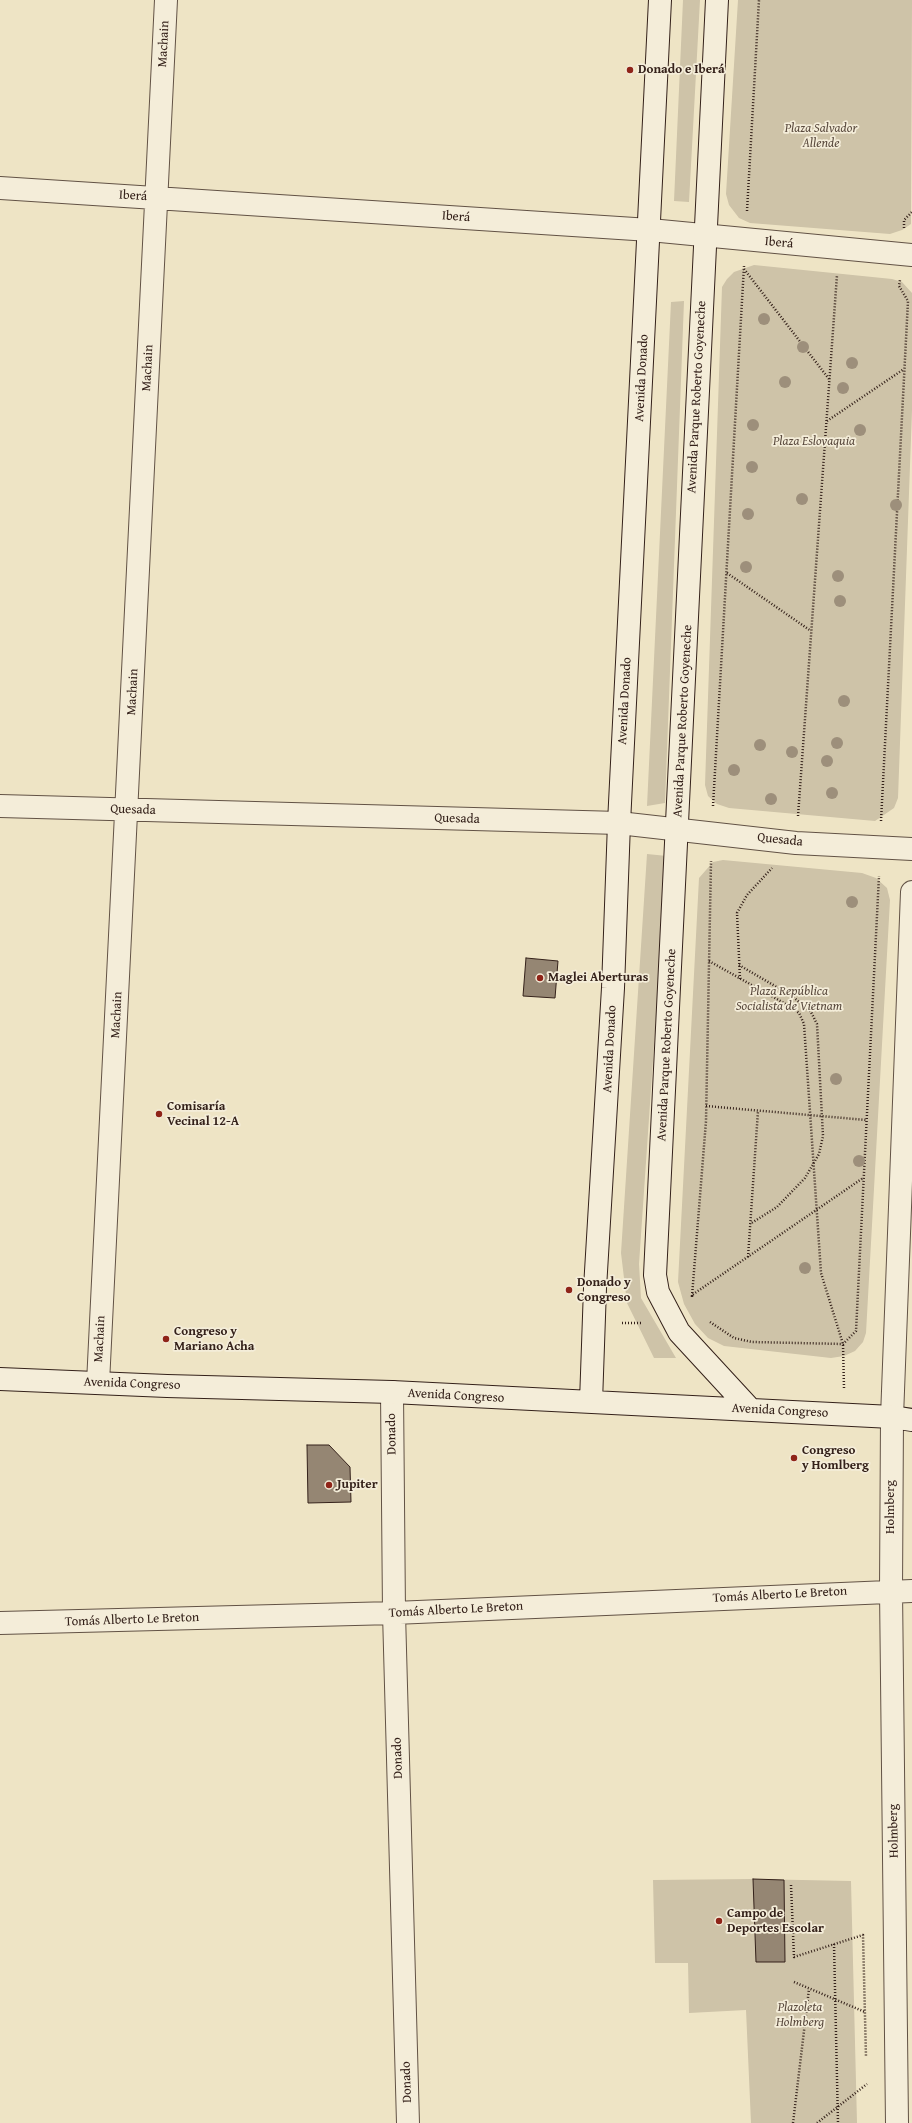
<!DOCTYPE html>
<html>
<head>
<meta charset="utf-8">
<style>
	body { margin:0 }
	canvas { display:block; background:#eee4c5 }
</style>
</head>
<body>
<canvas width="912" height="2123"></canvas>
<script>
const ctx = document.querySelector('canvas').getContext('2d');
ctx.lineJoin = 'round';
function fill(path, color) {
  ctx.fillStyle = color;
  ctx.fill(path, 'evenodd');
}
function toPath(rows) {
  const path = new Path2D();
  for (const r of rows) {
    path.moveTo(r[0], r[1]);
    for (let i = 2; i < r.length; i += 2) path.lineTo(r[i], r[i + 1]);
  }
  return path;
}
function strokePath(path, color, width, dash) {
  ctx.strokeStyle = color;
  ctx.lineWidth = width;
  ctx.lineCap = dash ? 'butt' : 'round';
  ctx.setLineDash(dash || []);
  ctx.stroke(path);
}
function write(font, color, halo, rows, align = 'center') {
  ctx.font = font + ' "Gentium Book Plus",serif';
  ctx.lineWidth = 3.5;
  ctx.setLineDash([]);
  ctx.textBaseline = 'middle';
  ctx.strokeStyle = halo;
  ctx.fillStyle = color;
  for (const [text, x, y, turn = 0] of rows) {
    ctx.save();
    ctx.translate(x, y);
    ctx.rotate((+turn || 0) * Math.PI / 180);
    ctx.textAlign = isNaN(turn) ? turn : align;
    if (halo) ctx.strokeText(text, 0, 0);
    ctx.fillText(text, 0, 0);
    ctx.restore();
  }
}
fill(toPath([
	[683,0,700,0,689,202,674,201],
	[738,0,912,0,911,224,902,230,890,234,750,223,739,218,729,205,726,194],
	[754,265,892,279,902,282,912,293,912,410,898,798,894,808,875,821,729,808,717,804,708,796,705,785,722,287,727,279,734,272],
	[684,301,665,803,647,806,671,302],
	[647,854,667,856,639,1264,641,1298,676,1358,654,1358,627,1303,621,1253],
	[723,860,862,873,876,878,887,888,890,900,866,1333,863,1342,855,1351,844,1356,831,1358,724,1346,708,1338,695,1324,684,1304,678,1282,699,878,713,862],
	[753,1879,851,1881,857,2123,751,2123,746,2010,689,2013,688,1963,655,1963,653,1880]
]), '#cec3a8');
const building = toPath([
	[526,958,558,961,555,998,523,996,526,958],
	[307,1445,329,1445,350,1467,351,1502,308,1503,307,1445],
	[753,1879,784,1880,785,1962,756,1962,753,1879]
]);
fill(building, '#958673');
strokePath(building, '#34211a', 1);
const street = toPath([
	[0,188,650,230,912,255],
	[0,806,619,823,796,843,912,849],
	[98,1383,166,0],
	[392,1392,394,1613,408,2123],
	[0,1623,394,1613,912,1591],
	[897,2123,891,1590,892,1417,912,892]
]);
const secondary = toPath([
	[717,0,655,1275,658,1292,679,1332,750,1409],
	[0,1379,167,1386,392,1392,892,1417,912,1420],
	[591,1402,595,1288,613,988,619,823,660,0]
]);
strokePath(street, '#625245', 24);
strokePath(secondary, '#34211a', 24);
strokePath(toPath([
	[747,211,759,0],
	[904,228,904,220,912,212],
	[744,269,829,379],
	[827,421,904,369],
	[727,573,811,631],
	[713,806,744,266],
	[798,816,837,275],
	[881,821,908,301,899,286,900,280],
	[709,961,791,1007,799,1013,804,1024,821,1273,843,1344,844,1388],
	[739,965,792,996,811,1012,817,1024,823,1136,819,1154,805,1178,777,1207,750,1224],
	[740,979,737,913,747,895,772,868],
	[706,1106,866,1120],
	[748,1257,758,1111],
	[692,1296,706,1121,711,861],
	[692,1297,692,1295,863,1178],
	[710,1322,734,1338,752,1342,843,1344,856,1331,879,876],
	[622,1323,643,1323],
	[791,1885,794,1957,863,1935,866,2057],
	[834,1944,838,2123],
	[794,1982,865,2012],
	[793,2123,809,1989],
	[817,2123,867,2084]
]), '#34211a', 2.5, [1, 2]);
strokePath(street, '#f4edd9', 22);
strokePath(secondary, '#f4edd9', 22);
ctx.fillStyle = '#9d8f7b';
for (const [x, y] of [
	[764,319],
	[803,347],
	[852,363],
	[785,382],
	[843,388],
	[753,425],
	[860,430],
	[752,467],
	[802,499],
	[896,505],
	[748,514],
	[746,567],
	[838,576],
	[840,601],
	[844,701],
	[837,743],
	[760,745],
	[792,752],
	[827,761],
	[734,770],
	[832,793],
	[771,799],
	[852,902],
	[836,1079],
	[859,1161],
	[805,1268]
]) {
  ctx.beginPath();
  ctx.arc(x, y, 6, 0, 2 * Math.PI);
  ctx.fill();
}
for (const [x, y, r, color] of [
	[630,70,4,"#8f2418"],
	[540,978,4,"#8f2418"],
	[159,1114,4,"#8f2418"],
	[569,1290,4,"#8f2418"],
	[166,1339,4,"#8f2418"],
	[794,1458,4,"#8f2418"],
	[329,1485,4,"#8f2418"],
	[719,1921,4,"#8f2418"]
]) {
  const dot = new Path2D();
  dot.arc(x, y, r, 0, 2 * Math.PI);
  ctx.fillStyle = color;
  ctx.fill(dot);
  strokePath(dot, '#f4edd9', 1.5);
}
write('13px', '#34211a', '#f4edd9', [
	["Machain",164,44,-87],
	["Iberá",133,196,3],
	["Iberá",456,217,4],
	["Iberá",779,243,5],
	["Machain",148,368,-87],
	["Avenida Donado",642,378,-87],
	["Avenida Parque Roberto Goyeneche",697,397,-87],
	["Machain",133,692,-87],
	["Avenida Donado",625,701,-87],
	["Avenida Parque Roberto Goyeneche",683,721,-87],
	["Quesada",133,810,2],
	["Quesada",457,819,2],
	["Quesada",780,840,6],
	["Machain",117,1015,-87],
	["Avenida Parque Roberto Goyeneche",667,1045,-87],
	["Avenida Donado",610,1049,-87],
	["Machain",100,1339,-87],
	["Avenida Congreso",132,1384,2],
	["Avenida Congreso",456,1396,3],
	["Avenida Congreso",780,1411,3],
	["Donado",392,1434,-91],
	["Holmberg",891,1507,-90],
	["Tomás Alberto Le Breton",780,1595,-3],
	["Tomás Alberto Le Breton",456,1610,-3],
	["Tomás Alberto Le Breton",132,1620,-2],
	["Donado",398,1758,-92],
	["Holmberg",894,1831,-91],
	["Donado",407,2082,-92]
]);
write('bold 13px', '#34211a', '#f4edd9', [
	["Donado e Iberá",638,70],
	["Maglei Aberturas",548,978],
	["Comisaría",167,1107],
	["Vecinal 12-A",167,1122],
	["Donado y",577,1283],
	["Congreso",577,1298],
	["Congreso y",174,1332],
	["Mariano Acha",174,1347],
	["Congreso",802,1451],
	["y Homlberg",802,1466],
	["Jupiter",337,1485],
	["Campo de",727,1914],
	["Deportes Escolar",727,1929]
], 'left');
write('italic 13px', '#5a4a3e', '#f4edd9', [
	["Plaza Salvador",821,129],
	["Allende",821,144],
	["Plaza Eslovaquia",814,442],
	["Plaza República",789,992],
	["Socialista de Vietnam",789,1007],
	["Plazoleta",800,2008],
	["Holmberg",800,2023]
]);
</script>
</body>
</html>
